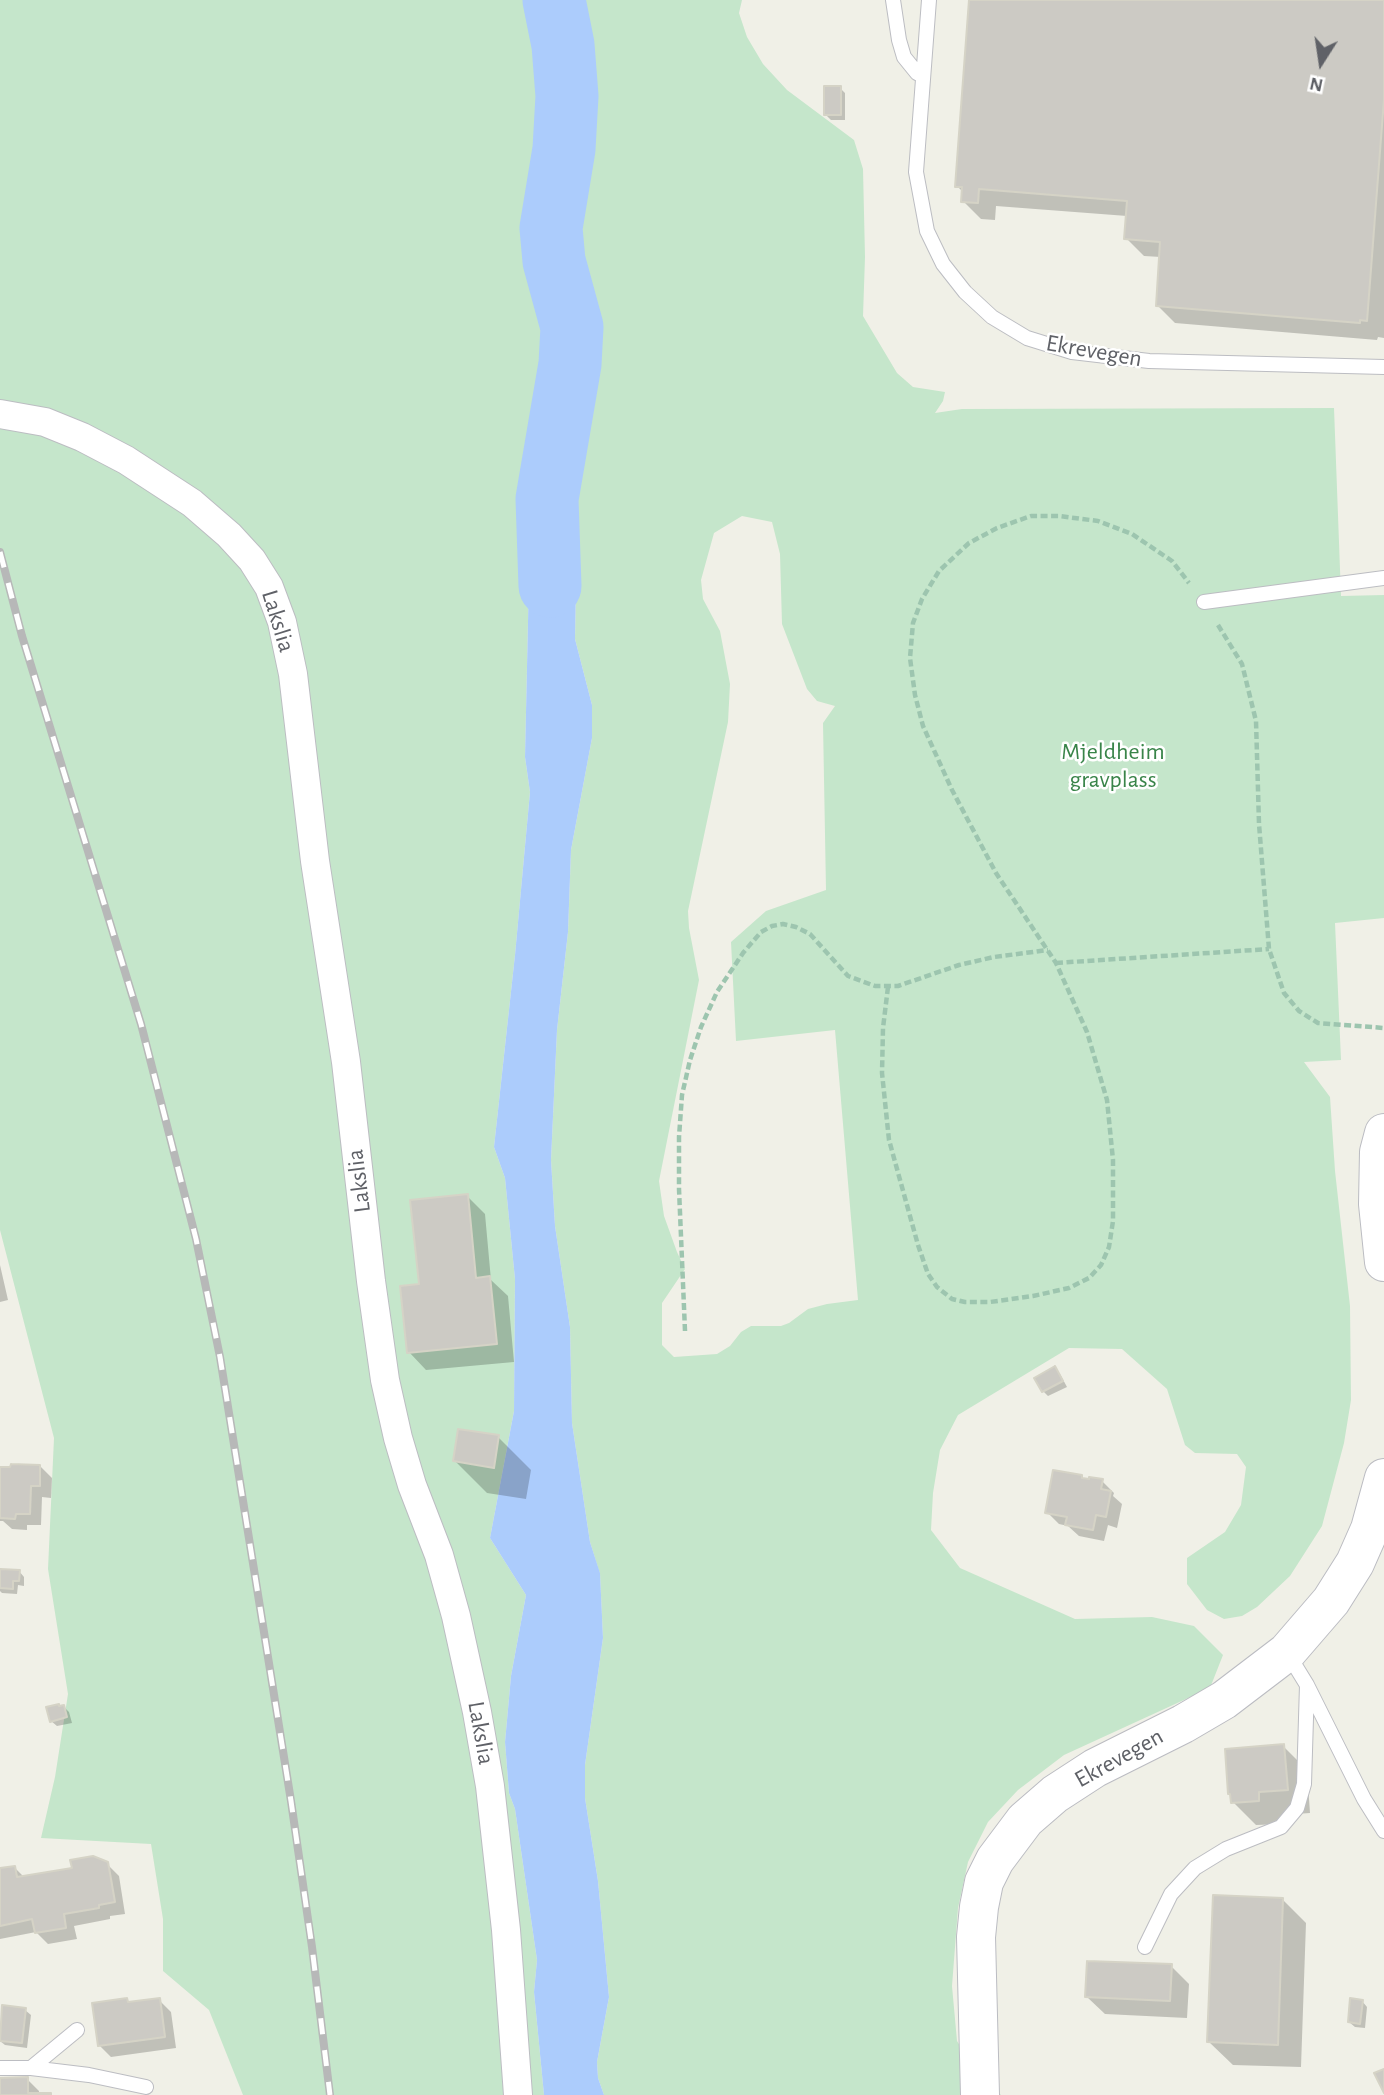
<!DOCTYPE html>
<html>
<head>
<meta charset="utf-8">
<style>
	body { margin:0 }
	#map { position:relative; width:1384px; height:2095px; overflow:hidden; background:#f0f0e7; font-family:"Alegreya Sans",sans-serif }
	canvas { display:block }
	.north { position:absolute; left:1286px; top:28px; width:70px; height:70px; -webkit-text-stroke:5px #fff; paint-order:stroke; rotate:192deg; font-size:19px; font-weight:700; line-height:28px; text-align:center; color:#5f6167 }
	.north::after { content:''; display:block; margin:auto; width:24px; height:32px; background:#5f6167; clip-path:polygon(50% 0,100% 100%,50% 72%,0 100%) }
</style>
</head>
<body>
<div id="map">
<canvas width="1384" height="2095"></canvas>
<div class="north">N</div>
</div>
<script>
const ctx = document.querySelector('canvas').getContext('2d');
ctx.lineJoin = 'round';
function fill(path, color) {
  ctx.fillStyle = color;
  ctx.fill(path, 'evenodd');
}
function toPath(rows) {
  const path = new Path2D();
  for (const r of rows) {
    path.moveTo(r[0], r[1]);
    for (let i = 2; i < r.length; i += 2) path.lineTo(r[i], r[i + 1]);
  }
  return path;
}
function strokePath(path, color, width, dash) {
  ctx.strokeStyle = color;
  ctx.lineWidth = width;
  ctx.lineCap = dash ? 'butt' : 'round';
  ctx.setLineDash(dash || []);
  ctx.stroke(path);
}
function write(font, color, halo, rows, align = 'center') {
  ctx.font = font + ' "Alegreya Sans",sans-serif';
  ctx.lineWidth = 5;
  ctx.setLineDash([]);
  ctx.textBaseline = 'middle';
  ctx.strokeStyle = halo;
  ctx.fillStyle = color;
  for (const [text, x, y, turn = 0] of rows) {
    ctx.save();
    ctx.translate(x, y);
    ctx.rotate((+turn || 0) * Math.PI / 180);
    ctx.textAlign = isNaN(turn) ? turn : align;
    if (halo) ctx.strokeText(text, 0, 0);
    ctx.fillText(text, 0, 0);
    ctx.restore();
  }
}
fill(toPath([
	[0,0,742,0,739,13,747,37,763,64,787,90,854,140,863,169,865,257,863,316,897,373,913,387,945,392,943,401,935,413,962,409,1334,408,1341,596,1384,595,1384,918,1335,923,1341,1060,1304,1062,1330,1097,1335,1171,1350,1306,1351,1400,1344,1443,1322,1526,1290,1576,1257,1607,1242,1616,1224,1619,1207,1610,1187,1584,1187,1558,1225,1532,1241,1505,1246,1467,1237,1454,1195,1453,1185,1445,1167,1389,1122,1349,1069,1348,958,1415,940,1450,933,1493,931,1530,960,1568,1075,1619,1152,1617,1194,1626,1223,1655,1210,1688,1064,1755,1018,1790,988,1822,968,1862,958,1908,952,1986,957,2041,975,2069,1001,2095,604,2095,598,2078,597,2062,609,1997,598,1881,585,1798,585,1765,603,1638,600,1574,590,1542,572,1423,570,1327,555,1226,551,1160,557,1030,568,932,571,850,592,738,592,705,575,639,577,533,573,517,563,504,547,499,531,502,522,537,529,576,525,757,530,792,515,955,494,1147,505,1178,515,1279,514,1411,490,1538,526,1595,511,1676,505,1742,509,1793,515,1809,537,1960,534,1992,544,2095,243,2095,209,2010,163,1971,163,1919,151,1844,41,1838,55,1777,68,1694,48,1569,54,1438,0,1230],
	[742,516,772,522,780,554,782,624,807,689,817,701,835,706,823,723,826,890,766,911,731,942,736,1041,835,1030,858,1300,827,1304,808,1309,789,1323,781,1326,751,1326,741,1332,730,1346,717,1354,674,1357,662,1345,662,1303,685,1269,677,1252,664,1216,659,1181,699,980,689,928,688,911,728,722,730,684,720,631,703,599,701,580,714,533]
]), '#c5e6cb');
fill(toPath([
	[547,499,563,504,573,517,577,533,575,639,592,705,592,738,571,850,568,932,557,1030,551,1160,555,1226,570,1327,572,1423,590,1542,600,1573,603,1638,585,1765,585,1798,598,1881,609,1997,597,2062,598,2078,604,2095,544,2095,534,1992,537,1960,515,1809,509,1793,505,1742,511,1676,526,1595,490,1538,514,1411,515,1279,505,1178,494,1147,515,955,530,792,525,757,529,576,522,537,531,502]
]), '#acccfc');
fill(toPath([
	[971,0,1384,0,1384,338,1378,337,1377,340,1175,323,1157,305,1161,257,1144,256,1126,238,1127,216,996,206,995,220,981,219,963,201,964,193,957,186],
	[840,88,845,93,845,120,831,120,826,115],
	[467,1196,485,1214,491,1280,508,1296,514,1362,426,1370,409,1352],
	[0,1265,8,1300,0,1302],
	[1055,1368,1060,1374,1067,1387,1048,1396,1043,1391],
	[498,1437,531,1470,526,1499,487,1493,455,1461],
	[40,1466,52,1478,51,1498,42,1497,41,1525,27,1525,27,1530,12,1529,3,1521,0,1521,0,1469],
	[1082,1477,1085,1480,1102,1481,1114,1493,1113,1496,1122,1504,1117,1528,1108,1525,1104,1541,1079,1536,1068,1526,1059,1524,1047,1512],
	[0,1571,19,1571,24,1577,24,1586,18,1585,17,1594,2,1593,0,1591],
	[64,1707,69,1712,72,1723,57,1726,51,1721],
	[1283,1746,1307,1770,1310,1813,1281,1815,1282,1824,1256,1825,1233,1802],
	[107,1864,119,1876,125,1914,110,1916,110,1919,74,1926,77,1939,48,1944,36,1932,0,1939,0,1870,15,1868,25,1878],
	[1283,1900,1306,1923,1301,2067,1233,2065,1209,2042],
	[1171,1966,1189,1984,1187,2018,1105,2014,1087,1997],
	[127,2000,130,2004,159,2000,171,2012,176,2048,111,2057,99,2045],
	[1362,2001,1367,2007,1365,2028,1355,2027,1349,2022],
	[3,2007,25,2010,31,2015,27,2048,5,2045,0,2041],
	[27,2079,39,2091,39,2095,50,2095,0,2095,0,2080]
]), '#0003');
strokePath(toPath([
	[550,586,547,499,570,364,572,327,554,261,551,228,564,149,567,96,563,45,554,0]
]), '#acccfc', 63);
const building = toPath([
	[969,0,1384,0,1384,99,1367,321,1360,320,1360,323,1156,306,1160,242,1124,239,1127,201,979,189,978,203,961,202,962,187,955,187,969,0],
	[824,86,841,86,841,115,824,115,824,86],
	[468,1194,476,1278,490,1276,497,1344,407,1353,400,1286,419,1284,410,1200,468,1194],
	[1055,1366,1063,1381,1042,1392,1034,1378,1055,1366],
	[458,1429,499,1435,494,1468,453,1461,458,1429],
	[11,1464,40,1465,40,1486,31,1486,30,1514,16,1514,15,1519,0,1518,0,1467,10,1467,11,1464],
	[1053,1470,1082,1475,1082,1478,1089,1479,1089,1477,1103,1479,1101,1489,1111,1491,1106,1517,1096,1515,1093,1530,1065,1525,1067,1517,1045,1513,1053,1470],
	[0,1569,20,1570,19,1581,13,1581,13,1589,0,1588,0,1569],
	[59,1704,59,1706,64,1705,67,1717,50,1722,46,1707,59,1704],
	[1284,1744,1288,1790,1259,1792,1259,1801,1231,1803,1230,1794,1228,1794,1225,1749,1284,1744],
	[93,1856,108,1862,115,1902,99,1905,99,1908,64,1914,66,1928,35,1933,32,1919,0,1926,0,1868,15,1866,17,1877,72,1868,70,1860,93,1856],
	[1213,1895,1283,1898,1278,2045,1207,2042,1213,1895],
	[1087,1961,1172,1964,1170,2001,1085,1997,1087,1961],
	[127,1998,128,2002,160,1998,165,2037,98,2046,92,2003,127,1998],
	[1350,1998,1363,2000,1360,2024,1348,2022,1350,1998],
	[2,2005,26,2008,22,2043,0,2041,2,2005],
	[1384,2069,1384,2093,1374,2073,1384,2069],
	[28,2077,28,2093,51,2093,51,2095,0,2095,0,2078,28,2077]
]);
fill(building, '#cccac4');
strokePath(building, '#d5d3c6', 2);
const service = toPath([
	[893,0,899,40,904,57,917,73,923,76],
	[929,0,916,172,927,231,943,264,965,292,992,317,1027,338,1072,352,1149,361,1384,367],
	[1204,602,1384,578],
	[1288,1654,1307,1685,1364,1799,1384,1831],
	[1145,1947,1171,1894,1195,1868,1226,1849,1281,1827,1297,1808,1304,1784,1307,1685],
	[0,2068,31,2068,89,2075,146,2087],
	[31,2068,77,2030]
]);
const minor = toPath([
	[0,414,45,422,82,437,126,460,192,503,229,535,252,560,269,587,282,622,293,674,315,861,346,1062,371,1281,385,1380,398,1438,412,1485,439,1555,456,1616,477,1712,490,1786,506,1930,518,2095]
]);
const secondary = toPath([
	[1384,1133,1379,1152,1378,1204,1384,1262],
	[980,2095,976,1937,979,1907,984,1882,995,1860,1025,1820,1055,1794,1095,1768,1183,1724,1224,1700,1287,1652,1331,1601,1355,1563,1370,1529,1384,1478]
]);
strokePath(service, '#bcbdc2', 16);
strokePath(minor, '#bcbdc2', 30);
strokePath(secondary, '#bbbcc2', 40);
strokePath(toPath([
	[1218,625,1242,664,1256,721,1259,824,1269,949,1284,993,1299,1011,1318,1023,1384,1028],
	[1056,963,1269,949],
	[888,987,883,1028,882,1073,889,1140,918,1245,928,1274,937,1287,952,1299,965,1302,990,1302,1033,1296,1069,1288,1089,1278,1101,1265,1109,1247,1113,1221,1113,1160,1107,1100,1087,1032,1056,963,996,873,952,790,923,726,915,695,910,658,913,623,922,599,939,571,969,543,997,528,1031,516,1059,516,1098,521,1132,534,1172,561,1189,583],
	[685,1331,679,1189,679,1137,682,1095,690,1060,701,1027,717,992,743,953,761,932,772,926,783,924,796,927,810,934,848,976,875,986,898,986,959,965,994,957,1048,950]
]), '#9dc5af', 4.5, [7, 3.5]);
strokePath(service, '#fff', 14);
strokePath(minor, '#fff', 28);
strokePath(secondary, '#fff', 38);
const rail = toPath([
	[0,552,22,636,141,1024,196,1239,220,1357,291,1801,312,1947,330,2095]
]);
strokePath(rail, '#b7b8b8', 8);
strokePath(rail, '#fff', 5, [16]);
write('24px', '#5f6167', '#fff', [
	["Ekrevegen",1094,351,10],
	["Lakslia",278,621,73],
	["Lakslia",359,1181,-97],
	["Lakslia",481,1733,80],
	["Ekrevegen",1119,1758,-29]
]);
write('24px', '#398449', '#fff', [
	["Mjeldheim",1113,752],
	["gravplass",1113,780]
]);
</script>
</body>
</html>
